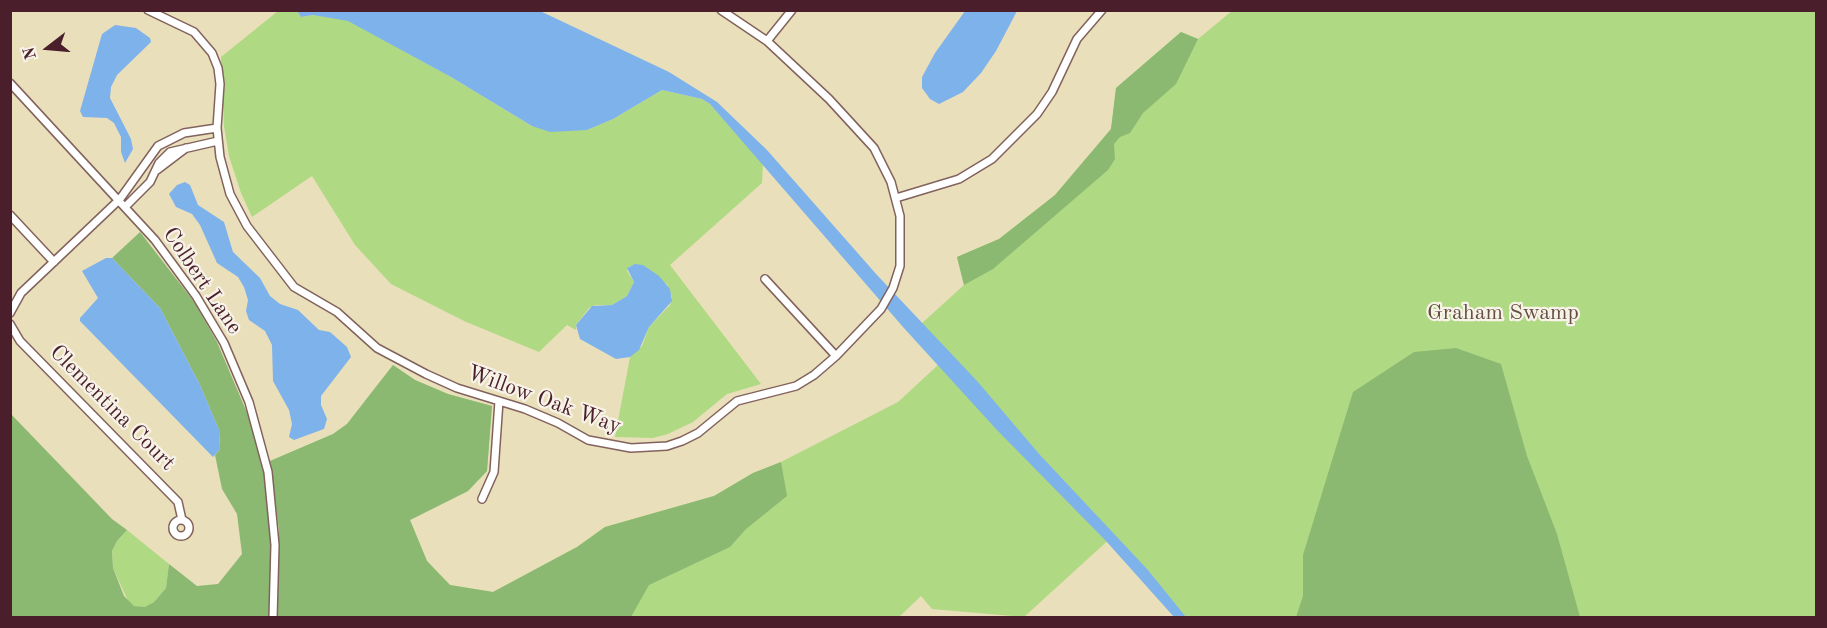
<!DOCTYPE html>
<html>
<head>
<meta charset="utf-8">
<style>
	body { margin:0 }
	#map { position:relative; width:1827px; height:628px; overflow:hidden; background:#eadfbb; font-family:"Old Standard TT",serif }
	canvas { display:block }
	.frame { position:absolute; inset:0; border:12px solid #4a1f2b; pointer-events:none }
	.north { position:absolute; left:18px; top:18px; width:60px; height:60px; -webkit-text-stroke:4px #f7f3e8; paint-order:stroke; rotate:254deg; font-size:16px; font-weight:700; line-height:24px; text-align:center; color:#4a1f2b }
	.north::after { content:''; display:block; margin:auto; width:21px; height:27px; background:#4a1f2b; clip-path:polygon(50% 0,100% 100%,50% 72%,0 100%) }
</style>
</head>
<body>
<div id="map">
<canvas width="1827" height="628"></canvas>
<div class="frame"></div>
<div class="north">N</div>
</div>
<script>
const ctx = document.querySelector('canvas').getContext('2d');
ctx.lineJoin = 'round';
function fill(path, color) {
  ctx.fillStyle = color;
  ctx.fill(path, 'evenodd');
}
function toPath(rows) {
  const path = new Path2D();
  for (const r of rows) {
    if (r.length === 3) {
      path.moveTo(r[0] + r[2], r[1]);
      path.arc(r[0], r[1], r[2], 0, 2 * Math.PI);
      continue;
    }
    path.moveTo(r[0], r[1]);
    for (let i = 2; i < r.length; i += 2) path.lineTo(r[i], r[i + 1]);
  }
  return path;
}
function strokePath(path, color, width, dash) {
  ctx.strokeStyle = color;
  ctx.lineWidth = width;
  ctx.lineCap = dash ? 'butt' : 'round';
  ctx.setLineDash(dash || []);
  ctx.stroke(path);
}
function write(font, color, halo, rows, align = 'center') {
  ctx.font = font + ' "Old Standard TT",serif';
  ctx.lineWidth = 4.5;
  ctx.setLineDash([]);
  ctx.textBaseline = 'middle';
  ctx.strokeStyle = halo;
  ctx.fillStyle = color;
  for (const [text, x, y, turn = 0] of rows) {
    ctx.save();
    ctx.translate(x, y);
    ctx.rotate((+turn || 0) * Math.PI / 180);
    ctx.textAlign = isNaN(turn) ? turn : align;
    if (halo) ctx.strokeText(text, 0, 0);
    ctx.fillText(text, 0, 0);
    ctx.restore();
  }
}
fill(toPath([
	[1233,10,1816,11,1816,617,1186,617,1114,535,1024,617,932,609,921,596,898,618,276,617,279,530,270,461,333,434,347,424,393,365,415,380,448,394,492,406,487,471,468,491,410,520,427,561,450,585,493,592,577,547,605,527,714,496,753,473,781,462,898,402,938,365,910,334,964,285,957,257,999,239,1055,195,1111,129,1116,88,1181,32,1198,39],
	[278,11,297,11,301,17,313,15,348,20,451,77,532,126,587,130,613,119,662,90,702,99,710,104,763,163,762,183,670,265,761,384,727,394,693,422,668,434,653,438,615,437,630,357,642,346,649,327,670,305,672,297,667,284,629,266,627,271,634,282,627,296,612,305,596,305,589,308,576,325,576,330,567,325,539,352,464,321,391,284,355,245,312,176,252,217,241,193,229,156,224,126,221,57],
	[127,530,169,564,166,588,154,602,145,608,134,606,128,601,113,568,112,551,117,541]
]), '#b0d984');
fill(toPath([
	[1181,32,1198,39,1176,84,1143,113,1130,133,1120,137,1114,144,1115,159,1108,170,993,269,964,285,957,257,999,239,1055,195,1111,129,1116,88],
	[140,232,195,303,217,342,248,415,265,475,272,537,269,617,11,617,10,413,112,519,127,530,117,541,112,551,113,568,124,596,134,606,145,607,154,602,166,588,169,564,197,586,218,584,242,554,237,514,222,489,215,455,220,449,219,430,200,385,160,308,112,258],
	[1456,348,1501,364,1527,456,1557,534,1580,617,1296,617,1303,596,1303,555,1353,392,1414,352],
	[393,365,415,380,448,394,492,406,487,471,468,491,410,520,427,561,450,585,493,592,577,547,605,527,714,496,753,473,781,462,787,496,746,529,730,547,649,585,631,617,276,617,279,530,270,461,333,434,347,424]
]), '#8cb972');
fill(toPath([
	[297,11,540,11,669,72,717,102,767,150,877,275,977,381,1040,455,1147,569,1186,617,1174,617,1106,541,996,429,903,327,710,104,702,99,662,90,613,119,587,130,550,132,532,126,451,77,348,21,313,15,301,17],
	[965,11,1017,11,996,51,981,73,963,92,939,104,930,99,922,88,922,77,935,53],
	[115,25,136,28,150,38,151,42,117,75,111,87,110,98,131,139,133,149,125,163,121,152,121,137,114,123,107,118,83,117,80,111,102,34],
	[185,182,190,185,198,205,224,222,233,252,260,278,270,296,280,304,298,310,319,330,330,332,347,347,351,357,321,396,321,405,327,419,324,429,294,440,289,437,292,424,289,410,273,381,272,345,265,331,249,320,246,311,248,300,244,287,238,277,217,263,200,225,192,214,176,207,169,194,177,185],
	[106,258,112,258,160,308,200,385,219,430,220,449,213,457,80,321,80,318,98,298,82,271],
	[635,264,643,265,659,276,670,289,672,301,649,327,639,350,630,357,616,359,580,339,576,325,592,306,612,305,627,296,634,282,627,268]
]), '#7eb2eb');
const minor = toPath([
	[148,10,194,32,212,53,218,68,220,84,217,128,220,157,230,194,247,226,294,287,337,312,377,348,426,374,457,388,525,409,558,423,588,440,631,448,667,446,682,441,698,433,737,401,796,386,814,375,836,356,881,309,893,288,900,266,900,216,891,182,874,148,829,99,767,41,721,10],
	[767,41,792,10],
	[10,83,155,240,196,296,224,343,249,402,268,472,275,545,273,618],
	[157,170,186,148],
	[896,198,959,179,992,159,1037,114,1052,92,1077,39,1102,10],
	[126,206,150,182,159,163,170,152,218,141],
	[10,215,54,262],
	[765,279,836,356],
	[10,313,21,293,120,199,158,146,184,133,217,128],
	[10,324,20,341,178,502,182,520],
	[482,499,494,472,499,401],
	[181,528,8]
]);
strokePath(minor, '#82625d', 10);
strokePath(minor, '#fff', 7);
write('22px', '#4a1f2b', '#f7f3e8', [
	["Colbert Lane",202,281,56],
	["Willow Oak Way",544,400,20],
	["Clementina Court",112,408,45]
]);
write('22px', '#644e41', '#f7f3e8', [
	["Graham Swamp",1503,313]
]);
</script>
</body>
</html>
